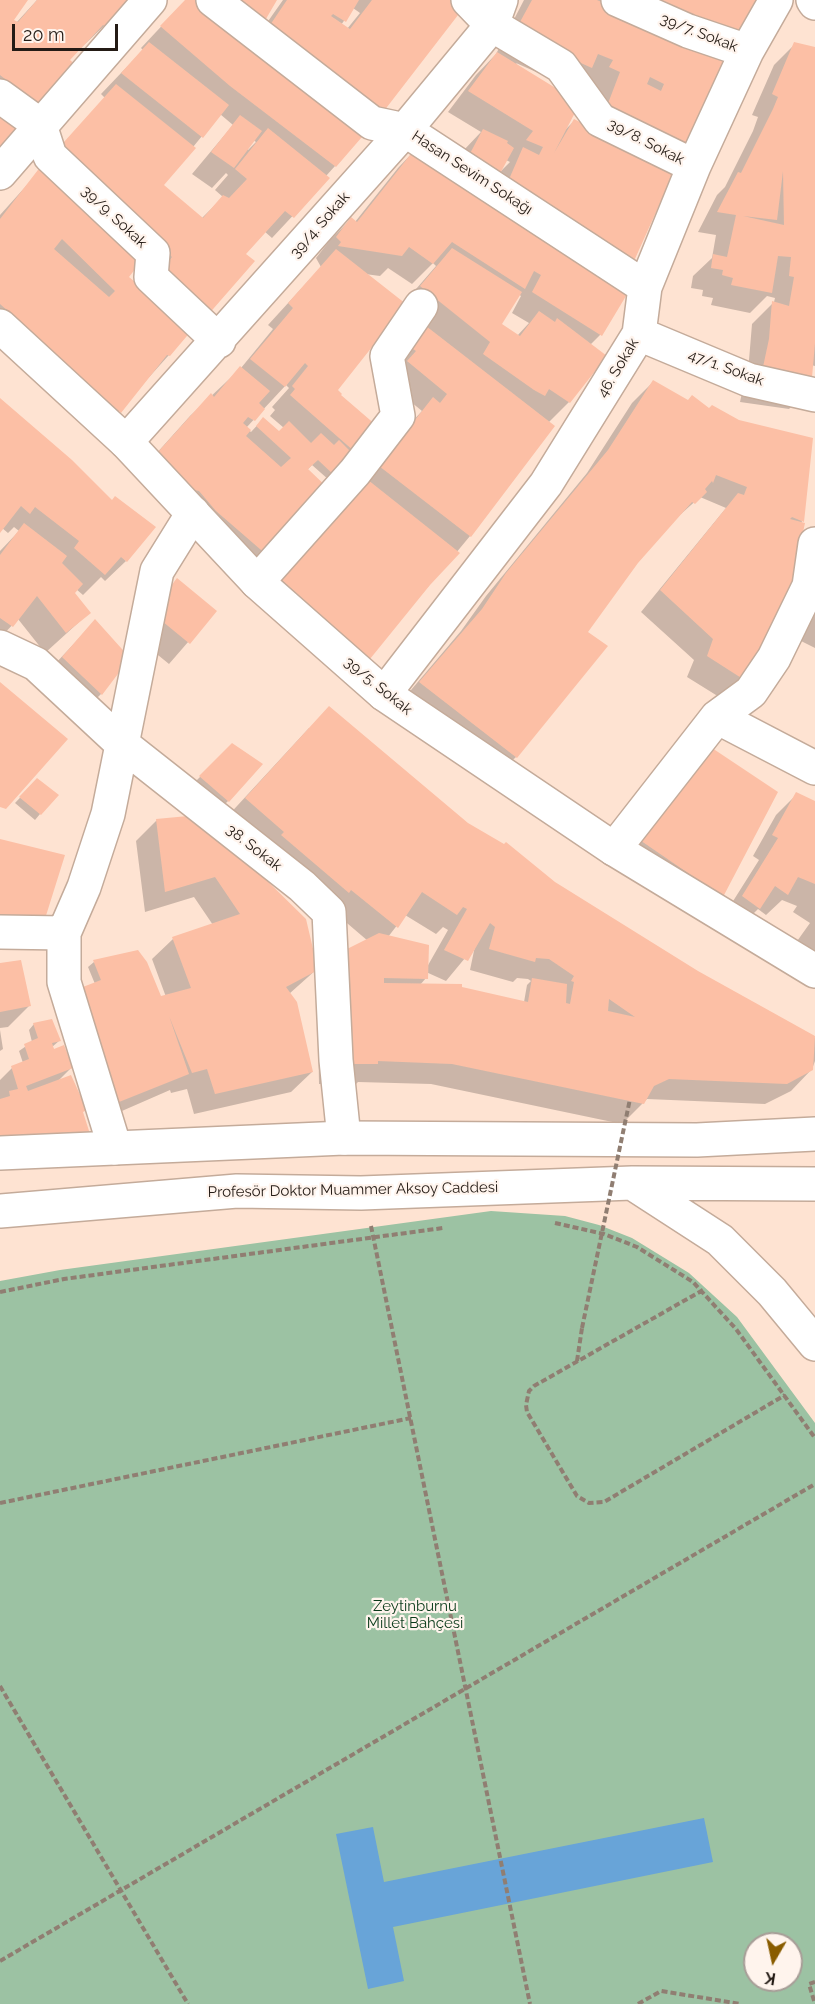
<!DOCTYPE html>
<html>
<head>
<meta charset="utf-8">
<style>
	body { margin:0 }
	#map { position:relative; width:815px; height:2004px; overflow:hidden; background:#fee3d2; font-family:Raleway,sans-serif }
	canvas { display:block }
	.north { position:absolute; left:743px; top:1932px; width:60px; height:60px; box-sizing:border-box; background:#fff4ed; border:2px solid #a79d97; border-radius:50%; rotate:189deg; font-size:16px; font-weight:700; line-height:24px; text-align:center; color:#241b15 }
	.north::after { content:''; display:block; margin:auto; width:21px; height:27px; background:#895c00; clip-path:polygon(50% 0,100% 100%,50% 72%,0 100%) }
	.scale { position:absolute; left:12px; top:24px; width:106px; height:27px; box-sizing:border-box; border:3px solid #241b15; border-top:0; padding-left:8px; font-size:18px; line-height:21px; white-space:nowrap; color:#241b15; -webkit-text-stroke:4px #fff4ed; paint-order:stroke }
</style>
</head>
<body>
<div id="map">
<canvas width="815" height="2004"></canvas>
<div class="north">K</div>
<div class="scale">20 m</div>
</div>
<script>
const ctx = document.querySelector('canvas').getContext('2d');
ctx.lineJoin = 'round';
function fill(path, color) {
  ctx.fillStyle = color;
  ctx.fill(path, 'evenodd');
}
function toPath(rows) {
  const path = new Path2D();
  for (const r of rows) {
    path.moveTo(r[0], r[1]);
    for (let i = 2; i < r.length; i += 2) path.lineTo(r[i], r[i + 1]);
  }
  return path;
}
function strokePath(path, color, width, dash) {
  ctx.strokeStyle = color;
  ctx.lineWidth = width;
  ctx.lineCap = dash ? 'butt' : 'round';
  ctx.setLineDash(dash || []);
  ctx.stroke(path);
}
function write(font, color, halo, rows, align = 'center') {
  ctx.font = font + ' Raleway,sans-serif';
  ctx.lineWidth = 4.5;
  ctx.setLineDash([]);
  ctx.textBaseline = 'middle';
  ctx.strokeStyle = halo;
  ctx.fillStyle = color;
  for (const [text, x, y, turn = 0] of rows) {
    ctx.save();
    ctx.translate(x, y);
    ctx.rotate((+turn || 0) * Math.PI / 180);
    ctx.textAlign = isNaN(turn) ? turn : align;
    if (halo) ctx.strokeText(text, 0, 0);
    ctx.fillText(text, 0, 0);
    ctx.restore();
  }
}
fill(toPath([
	[491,1211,565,1216,599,1225,632,1238,689,1273,737,1317,815,1423,815,2004,0,2004,0,1281,60,1270],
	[755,1944,791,1944,791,1980,755,1980]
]), '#9cc2a3');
fill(toPath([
	[704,1818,713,1862,393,1927,404,1981,368,1989,336,1834,373,1827,384,1882]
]), '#68a4d8');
fill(toPath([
	[0,0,26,0,12,20,16,23,37,0,125,0,104,26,68,60,0,154],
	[186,0,275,0,252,44,283,0,453,0,335,166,326,176,328,178,272,238,264,231,244,254,186,336,99,433,0,342,0,215,105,98,101,94,143,50,141,48],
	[353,8,360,13,347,29,341,25],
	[220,114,233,125,192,174,212,188,226,173,228,175,215,190,223,197,201,219,162,185],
	[253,140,256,142,248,150,247,148],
	[136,265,142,290,127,277],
	[524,0,760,0,672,175,600,335,590,345,569,402,548,423,553,427,470,536,369,658,349,678,253,593,422,411,388,383,375,348,372,346,336,390,338,395,375,426,329,480,312,465,307,470,328,490,246,575,138,474,190,416,241,368,273,329,268,325,321,267,316,258,330,240,351,219,355,222,398,168,418,147,463,151,481,132,448,112,476,75,496,54],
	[516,63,570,87,581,76,593,81,590,88,587,128,574,121,565,130],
	[506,160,510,162,500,172],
	[433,263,436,266,403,304,365,274,380,276,388,268,412,284],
	[518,294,521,296,512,313,529,323,517,336,500,324],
	[286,385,289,388,272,407,275,410,270,416,284,428,279,432,263,419,251,432,246,428],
	[795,44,815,49,815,366,811,365,809,389,789,409,740,402,749,360,752,324,774,302,775,298,767,296,750,313,711,305,713,298,702,296,703,290,691,288,693,276,712,258,716,235,698,232,717,195,725,187,753,131,758,117,752,115,774,65],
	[653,382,688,401,738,421,812,439,802,521,745,680,724,700,687,677,694,660,641,612,726,508,700,497,672,522,637,562,586,633,516,757,495,777,400,703,461,631,486,596,587,473,632,403],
	[0,399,126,561,105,581,101,577,83,595,76,589,73,593,89,613,45,653,18,619,0,638,0,551,19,531,14,527,8,533,2,528,0,531],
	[815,550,815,648,793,637],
	[157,601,215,611,169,664,131,633],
	[95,621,128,658,101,694,80,715,42,678],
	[309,728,468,824,554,883,697,972,815,1038,815,1061,812,1069,791,1091,765,1104,647,1099,622,1124,431,1084,358,1082,356,1084,319,1084,317,976,368,941,225,819],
	[405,915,436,934,443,927,448,930,427,967,388,937],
	[475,946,470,970,513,982,517,978,528,979,531,981,527,985,524,1002,420,985,426,978,426,972,446,981],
	[233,744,228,801,208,821,179,798],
	[682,764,722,896,612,855],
	[37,780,40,814,35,820,15,803],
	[797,794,815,802,815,956,795,944,810,923,793,912,797,906,782,900,766,915,758,909,738,929,723,917,759,860,753,856,776,815],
	[157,820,317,969,289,994,312,1072,291,1092,194,1114,187,1089,171,1093,170,1090,99,1121,55,1012,76,991,95,984,88,967,94,962,160,998,166,997,152,959,173,939,213,925,194,897,145,912,136,841],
	[0,964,29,1006,8,1027,0,1028],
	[34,1024,59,1041,52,1047,71,1068,58,1081,85,1110,0,1158,0,1080,12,1068,23,1063,19,1051,32,1042,29,1030],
	[0,1030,3,1049,0,1051]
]), '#0003');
fill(toPath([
	[0,0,28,0,14,20,18,22,37,0,127,0,106,27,103,25,70,60,77,66,42,109,0,75],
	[185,0,206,0,368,130,336,167,230,86,160,26],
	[228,0,277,0,263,24],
	[287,0,359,0,346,22,333,14,331,16,350,29,372,0,454,0,465,6,377,120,264,34],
	[532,0,597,0,734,59,694,155,604,114,620,72,609,67,613,60,598,54,592,68,514,33],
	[650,77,664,84,661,91,647,84],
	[627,0,762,0,742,45],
	[149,42,229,105,203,138,121,73],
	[794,42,815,47,815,343,811,389,760,381,769,339,772,301,789,306,794,277,789,276,791,257,778,256,772,293,731,285,733,278,722,275,723,270,711,268,713,254,727,257,736,215,717,212,738,172,741,173,773,109,778,97,772,94],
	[783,171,784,225,743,216,777,220],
	[497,52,580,103,554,153,574,119,675,170,634,261,507,184,523,147,539,155,543,147,526,140,533,131,468,91],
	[116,84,196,148,164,185,203,218,223,195,229,198,247,179,235,169,268,128,330,178,294,218,285,211,246,254,255,261,207,316,158,274,172,257,55,152],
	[0,105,22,128,0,153],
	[240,115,262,131,234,168,211,152],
	[483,129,508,141,507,143,514,148,497,179,465,163],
	[418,145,632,286,602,336,532,292,541,275,534,271,525,289,452,242,433,264,409,247,402,256,338,246,341,242,336,237,351,217,357,222],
	[41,166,143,259,129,277,192,330,170,356,167,355,121,413,0,304,0,219],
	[62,239,115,291,109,297,54,249],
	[452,248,522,292,502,324,520,336,539,311,555,322,557,318,607,356,570,403,549,389,545,396,534,390,483,354,490,342,420,286],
	[336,249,406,304,338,390,342,394,341,395,377,426,355,452,290,395,295,389,292,386,308,366,305,363,285,387,250,359,293,308,288,303],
	[426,326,555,426,471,537,379,466,433,397,440,403,447,394,407,361,416,351,410,347],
	[240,366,270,391,259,403,265,409,255,421,248,417,243,423,251,430,246,436,281,467,291,458,256,426,263,417,279,431,289,421,311,443,321,433,334,445,339,440,353,454,335,476,318,460,308,469,330,490,268,556,216,511,199,491,194,490,158,452,211,393,214,397],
	[653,380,688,400,692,395,709,408,712,405,739,420,813,438,804,522,792,517,790,519,805,523,791,589,746,681,707,656,713,639,660,590,738,493,744,495,747,487,716,475,713,483,712,481,705,489,707,492,695,504,692,502,638,563,588,632,608,646,517,758,419,682,482,609,506,573,608,450],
	[0,398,72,460,112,500,115,496,156,527,127,562,121,557,105,575,74,548,79,541,35,507,30,514,21,506,0,533],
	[363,476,460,553,430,585,370,659,272,571],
	[24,523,67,556,62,563,83,584,75,593,91,613,66,633,37,596,13,627,0,618,0,555],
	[177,578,217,611,190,644,151,612],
	[95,619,130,658,102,695,62,657],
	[0,682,68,739,6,809,0,807],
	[329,706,468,823,504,844,506,842,555,882,698,971,815,1036,813,1070,787,1084,669,1079,654,1086,644,1104,452,1064,378,1061,378,1064,339,1064,337,954,379,933,429,945,428,979,384,978,384,983,462,984,462,987,528,1002,532,978,567,984,566,1003,570,1004,574,982,571,981,574,976,549,959,536,958,535,962,489,949,495,927,490,923,468,961,444,950,467,909,463,907,457,915,422,892,398,928,351,890,349,893,281,835,284,832,245,798],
	[609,999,635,1017,608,1011],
	[703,742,778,792,723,897,631,834],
	[232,743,263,764,229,802,199,776],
	[37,778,59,795,41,815,19,797],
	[796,792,815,801,815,884,798,877,788,895,775,886,760,909,742,896,778,838,772,835],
	[188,816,252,866,306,919,318,970,286,987,297,1002,313,1072,215,1094,207,1069,192,1073,169,1016,189,1074,119,1102,75,990,101,980,93,960,138,950,147,962,161,996,191,988,172,937,240,914,215,877,165,892,156,819],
	[0,839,65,855,44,922,0,922],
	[21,960,31,1006,0,1012,0,963],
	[52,1019,61,1041,52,1043,54,1049,64,1045,73,1068,26,1086,28,1091,71,1075,87,1110,83,1112,90,1134,0,1144,0,1099,10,1096,9,1091,18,1089,11,1066,29,1059,24,1044,38,1038,33,1023]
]), '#fcbfa5');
const street = toPath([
	[213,0,372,123,405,130,645,287],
	[468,0,492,25,561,66,600,120,694,166],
	[618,0,688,31,747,51],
	[813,0,815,3],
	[0,96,40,125,50,156,153,253,151,277,219,341],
	[0,173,150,0],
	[639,334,749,380,815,395],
	[126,442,405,130,492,25,501,0],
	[257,582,355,472,398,416,387,356,421,306],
	[0,647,36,664,122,744,302,886,329,912,336,1060,344,1138],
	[384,694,546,484,639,334,645,287,694,166,747,51,776,0],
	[717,717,815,768],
	[614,849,717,717,751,692,774,658,809,586,815,544],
	[0,932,64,933],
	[115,1148,64,982,64,933,84,887,108,814,157,571,193,513]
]);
const secondary = toPath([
	[0,326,126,442,257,582,384,694,614,849,815,971],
	[0,1153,344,1138,697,1140,815,1134],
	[632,1183,720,1240,772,1292,815,1344],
	[0,1211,237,1191,361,1193,632,1183,815,1184]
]);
strokePath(street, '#c4ab9a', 36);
strokePath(secondary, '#c4ab9a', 36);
strokePath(toPath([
	[555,1223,604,1234,637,1247,693,1282,736,1329,815,1438],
	[371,1226,530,2004],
	[703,1290,534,1386,529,1391,526,1405,527,1412,577,1496,589,1503,604,1502,785,1395],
	[0,1292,64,1279,443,1228],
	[577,1361,582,1328],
	[0,1503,411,1418],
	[0,1686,188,2004],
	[0,1961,815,1484],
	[815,1982,809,1984,815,2004],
	[638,2004,661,1991,741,2004]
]), '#907e72', 4, [6, 3]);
strokePath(street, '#fff', 33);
strokePath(secondary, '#fff', 33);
strokePath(toPath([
	[582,1328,630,1099]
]), '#907e72', 4, [6, 3]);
write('15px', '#241b15', '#fff4ed', [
	["39/7. Sokak",699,33,21],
	["39/8. Sokak",646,142,27],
	["Hasan Sevim Sokağı",472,173,33],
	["39/9. Sokak",114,217,43],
	["39/4. Sokak",320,225,-49],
	["46. Sokak",618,368,-59],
	["47/1. Sokak",726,368,20],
	["39/5. Sokak",378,686,39],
	["38. Sokak",254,848,38],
	["Profesör Doktor Muammer Aksoy Caddesi",353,1190,-1]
]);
write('15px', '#083918', '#fff4ed', [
	["Zeytinburnu",415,1606],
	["Millet Bahçesi",415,1623]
]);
</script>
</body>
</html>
